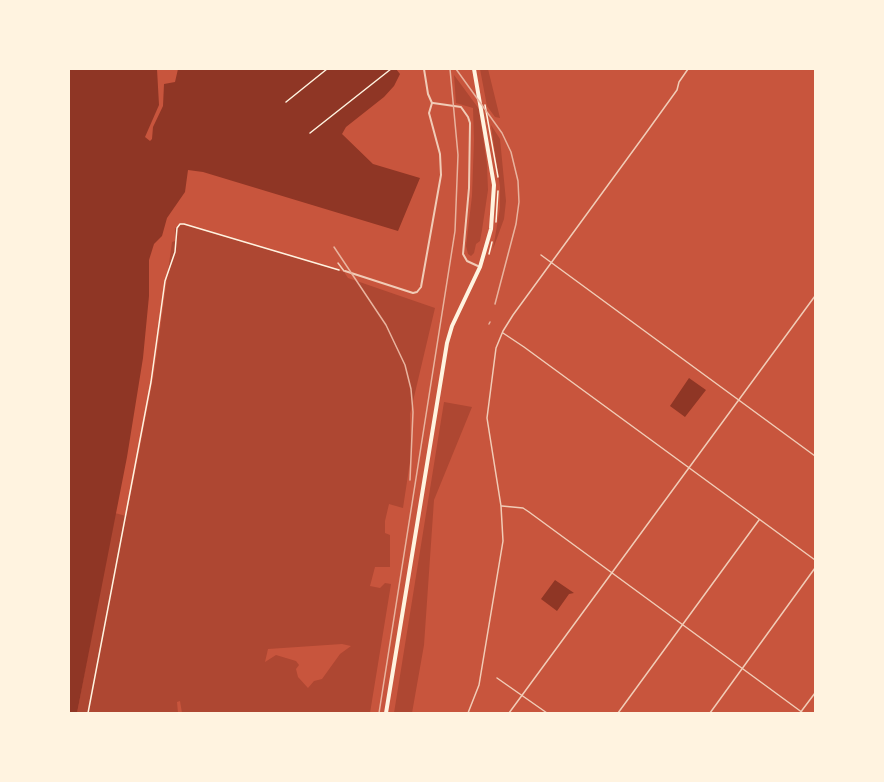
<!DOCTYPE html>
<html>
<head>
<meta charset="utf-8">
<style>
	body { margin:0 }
	#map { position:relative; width:884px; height:782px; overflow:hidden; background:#c8553d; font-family:Karla,sans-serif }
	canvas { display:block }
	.frame { position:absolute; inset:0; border:70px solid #fff3e0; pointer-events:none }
</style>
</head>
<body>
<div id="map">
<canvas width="884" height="782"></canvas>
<div class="frame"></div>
</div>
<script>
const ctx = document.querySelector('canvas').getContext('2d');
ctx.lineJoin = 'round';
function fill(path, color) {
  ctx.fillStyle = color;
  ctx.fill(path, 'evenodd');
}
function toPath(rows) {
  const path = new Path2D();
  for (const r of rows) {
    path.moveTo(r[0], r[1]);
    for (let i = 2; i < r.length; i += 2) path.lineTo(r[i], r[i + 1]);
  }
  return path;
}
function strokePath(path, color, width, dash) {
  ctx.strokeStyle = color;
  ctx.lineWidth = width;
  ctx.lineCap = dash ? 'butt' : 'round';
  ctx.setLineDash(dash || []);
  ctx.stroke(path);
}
fill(toPath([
	[480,69,488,69,500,118,495,117,487,106],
	[454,75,479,109,487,165,488,190,482,230,480,241,476,244,474,253,471,256,468,254,466,246,472,196,474,140,473,108,456,103],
	[491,125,500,139,506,201,504,219,493,249,500,208,500,187],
	[182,224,344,272,348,278,435,308,410,414,411,455,403,508,389,504,385,521,385,533,390,535,390,567,375,567,370,586,380,588,385,583,391,584,370,713,182,713,180,701,177,702,178,713,77,713,115,513,126,516,134,478,154,373,172,242,175,241,175,228],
	[342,644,351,646,340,654,322,679,314,681,308,688,298,677,296,669,299,665,296,661,276,655,265,662,268,649],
	[444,402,472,407,434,500,424,645,412,713,394,713]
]), '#ae4732');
fill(toPath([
	[69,69,157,69,159,105,145,137,150,141,152,139,153,127,163,106,164,84,175,82,178,69,396,69,400,74,394,86,384,97,346,127,342,134,373,164,420,178,398,231,203,172,188,170,185,192,167,218,162,236,154,244,149,260,149,296,143,358,127,457,77,713,69,713],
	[689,378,706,390,685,417,670,406],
	[555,580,574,593,569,594,557,611,541,599]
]), '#8f3625');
strokePath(toPath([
	[286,102,327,69],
	[485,105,498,177],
	[310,133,391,69],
	[496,222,498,191],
	[489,254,492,242],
	[88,713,151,382,165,281,175,252,177,228,180,224,184,224,339,270]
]), '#fff3e0', 1.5);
strokePath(toPath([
	[541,255,815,456],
	[338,263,344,271],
	[503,333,524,347,815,560],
	[502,506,523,508,529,512,803,713],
	[497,678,547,713],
	[468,713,479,685,503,541,501,506,487,418,496,348,503,331,513,315,646,133,677,90,679,82,688,69],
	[509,713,815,296],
	[618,713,759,520],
	[710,713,815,568],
	[800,713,815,693]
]), '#f1ccb7', 1.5);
strokePath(toPath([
	[433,103,461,107,468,117,470,123,469,188,463,254,467,261,480,267],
	[345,271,413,293,417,292,421,287,441,175,440,154,429,113,432,103,428,94,424,69]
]), '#f1ccb7', 2);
strokePath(toPath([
	[386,713,447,343,452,326,480,267,491,229,494,185,474,69]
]), '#fff3e0', 4);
strokePath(toPath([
	[379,713,455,231,458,155,450,69]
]), '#e9b49f', 1.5);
strokePath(toPath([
	[456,69,502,133,511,152,518,181,519,202,516,224,495,304],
	[334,247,386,325,405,365,411,389,413,412,410,480],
	[489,324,490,322]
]), '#e9b49f', 1.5);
</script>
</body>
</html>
